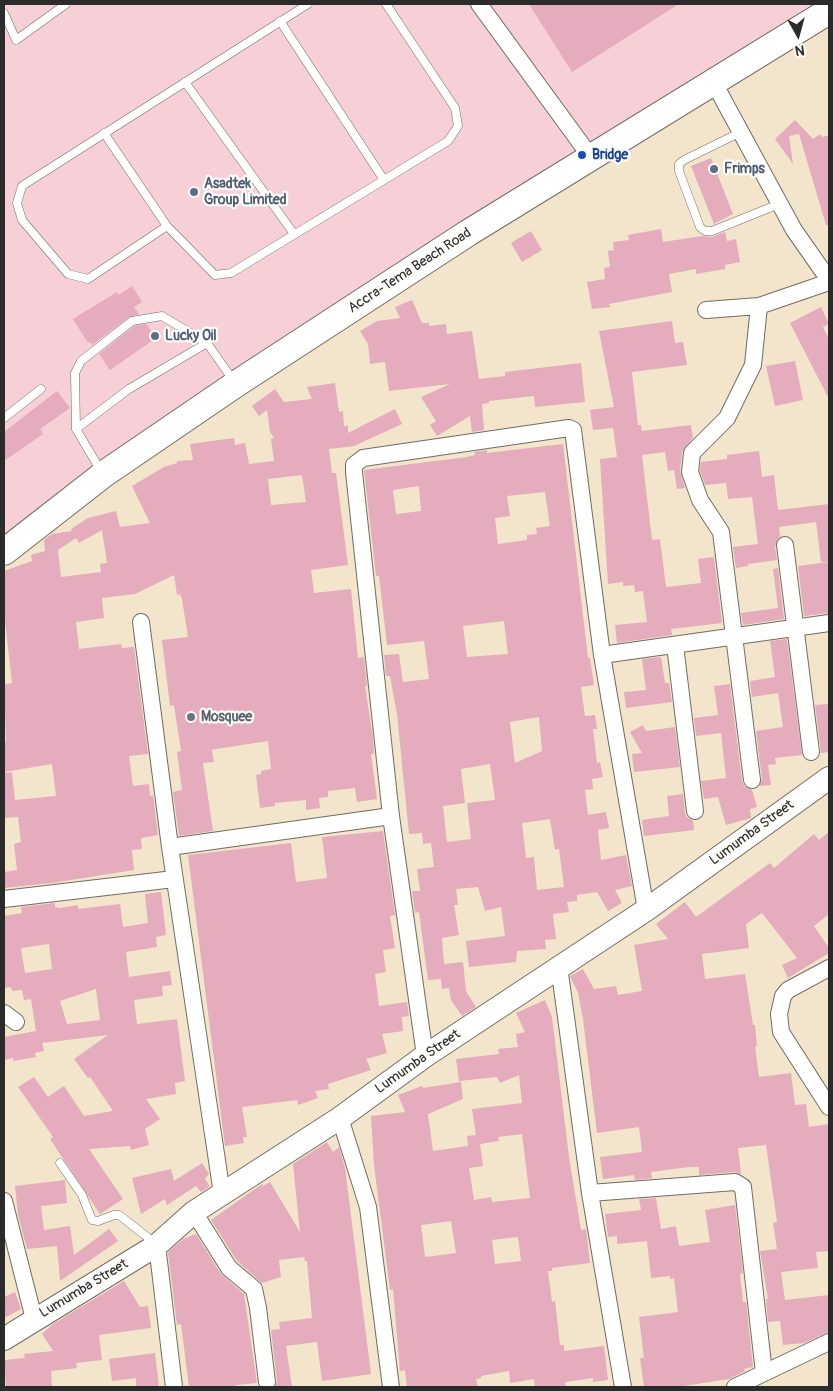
<!DOCTYPE html>
<html>
<head>
<meta charset="utf-8">
<style>
	body { margin:0 }
	#map { position:relative; width:833px; height:1391px; overflow:hidden; background:#f2e5cb; font-family:Pangolin,sans-serif }
	canvas { display:block }
	.frame { position:absolute; inset:0; border:5px solid #2b2b2b; pointer-events:none }
	.north { position:absolute; left:773px; top:10px; width:50px; height:50px; -webkit-text-stroke:4px #fdfcf7; paint-order:stroke; rotate:173deg; font-size:14px; font-weight:700; line-height:20px; text-align:center; color:#2b2b2b }
	.north::after { content:''; display:block; margin:auto; width:18px; height:22px; background:#2b2b2b; clip-path:polygon(50% 0,100% 100%,50% 72%,0 100%) }
</style>
</head>
<body>
<div id="map">
<canvas width="833" height="1391"></canvas>
<div class="frame"></div>
<div class="north">N</div>
</div>
<script>
const ctx = document.querySelector('canvas').getContext('2d');
ctx.lineJoin = 'round';
function fill(path, color) {
  ctx.fillStyle = color;
  ctx.fill(path, 'evenodd');
}
function toPath(rows) {
  const path = new Path2D();
  for (const r of rows) {
    path.moveTo(r[0], r[1]);
    for (let i = 2; i < r.length; i += 2) path.lineTo(r[i], r[i + 1]);
  }
  return path;
}
function strokePath(path, color, width, dash) {
  ctx.strokeStyle = color;
  ctx.lineWidth = width;
  ctx.lineCap = dash ? 'butt' : 'round';
  ctx.setLineDash(dash || []);
  ctx.stroke(path);
}
function write(font, color, halo, rows, align = 'center') {
  ctx.font = font + ' Pangolin,sans-serif';
  ctx.lineWidth = 4.5;
  ctx.setLineDash([]);
  ctx.textBaseline = 'middle';
  ctx.strokeStyle = halo;
  ctx.fillStyle = color;
  for (const [text, x, y, turn = 0] of rows) {
    ctx.save();
    ctx.translate(x, y);
    ctx.rotate((+turn || 0) * Math.PI / 180);
    ctx.textAlign = isNaN(turn) ? turn : align;
    if (halo) ctx.strokeText(text, 0, 0);
    ctx.fillText(text, 0, 0);
    ctx.restore();
  }
}
fill(toPath([
	[4,4,829,4,4,547]
]), '#f6cfd7');
fill(toPath([
	[529,4,679,4,572,72],
	[795,120,813,139,820,134,822,137,829,135,829,225,826,225,799,134,789,136,793,164,775,139],
	[711,158,733,214,714,224,691,166],
	[661,229,663,242,702,236,712,237,725,232,727,241,736,239,740,262,725,265,725,269,696,274,696,269,669,274,672,292,609,304,610,307,592,309,587,282,605,279,604,268,610,267,608,251,614,250,613,242,629,240,628,235],
	[531,231,542,250,522,262,511,243],
	[132,286,142,302,134,307,139,314,129,317,92,345,90,342,88,343,73,319,117,292,119,295],
	[412,300,422,323,429,323,429,326,446,324,447,334,472,331,479,379,505,376,505,372,581,363,585,402,535,407,534,396,489,401,489,403,482,404,484,430,472,432,470,416,437,436,430,425,436,421,421,397,450,384,389,391,385,362,370,364,368,344,360,331,377,321,400,318,395,307],
	[821,307,829,324,823,327,829,339,829,399,790,323],
	[672,321,675,343,683,342,687,365,632,372,638,425,641,425,642,431,691,425,693,438,682,452,680,471,685,488,677,489,674,470,668,471,665,452,642,455,652,540,660,539,666,587,701,583,698,559,714,557,722,623,671,629,672,635,617,643,615,625,647,622,643,591,635,592,634,585,623,586,623,582,608,584,600,459,617,457,613,428,593,430,590,410,614,407,599,331],
	[146,324,156,338,110,370,99,354,134,326],
	[795,361,803,400,775,406,766,366],
	[335,383,339,412,343,411,344,426,348,426,348,433,395,409,402,424,354,446,329,449,332,473,336,473,348,565,311,570,314,593,351,589,358,658,364,657,367,686,365,686,373,738,374,754,371,754,377,799,357,802,355,788,328,791,328,797,319,798,320,808,306,810,306,800,275,803,275,806,260,808,256,775,261,774,261,771,271,769,268,741,216,749,212,750,214,762,203,763,213,831,179,836,173,792,182,790,177,752,181,751,174,705,170,706,162,640,188,637,182,599,180,594,177,595,174,575,135,594,102,598,104,618,76,622,79,649,121,644,122,648,134,647,148,754,129,756,133,786,149,784,150,796,153,795,158,835,141,838,142,849,132,850,134,870,52,883,4,888,4,872,17,870,14,844,21,842,18,817,4,818,4,773,12,772,15,800,56,796,52,764,4,772,4,742,6,741,4,685,12,683,4,612,4,571,32,561,31,555,45,551,44,540,52,534,72,531,71,529,88,518,116,511,120,527,150,523,132,486,164,467,177,463,177,461,193,460,190,444,234,438,235,445,245,443,249,464,274,461,271,439,274,438,270,432,267,410,259,416,252,406,275,389,284,402,312,399,307,387],
	[302,475,306,502,271,505,268,479],
	[102,530,107,563,100,564,101,572,61,577,58,550,76,538,79,543],
	[57,391,70,408,40,429,43,434,4,461,4,432],
	[563,444,588,658,590,658,594,685,581,687,585,716,595,715,597,729,593,729,597,763,600,762,603,777,592,779,593,789,585,790,588,815,606,812,609,828,598,830,601,860,626,855,632,886,615,890,622,903,608,911,597,892,577,895,577,901,567,902,569,912,553,914,556,939,545,940,546,949,517,951,516,962,469,967,466,941,505,936,501,907,485,911,478,887,456,889,458,905,454,905,459,935,442,938,444,964,463,962,466,991,476,1007,462,1016,451,1000,449,988,442,989,441,979,428,980,419,912,415,913,412,891,420,891,417,869,434,867,431,843,423,844,422,833,409,834,397,714,390,676,386,676,384,655,399,654,403,682,429,679,424,641,387,645,379,576,376,576,364,470,467,457,475,455,474,452,487,450,487,453],
	[419,486,421,511,396,514,393,490],
	[545,492,550,526,536,528,537,534,527,535,527,540,498,544,495,518,510,516,507,496],
	[504,621,508,654,467,657,463,626],
	[539,717,542,751,515,763,510,722],
	[490,764,495,800,467,803,471,839,447,842,443,806,465,803,461,769],
	[550,819,555,850,559,849,564,887,537,890,534,857,526,858,522,823],
	[759,451,762,477,774,475,778,510,829,504,829,562,821,562,816,522,779,527,780,536,775,546,777,560,748,564,748,566,736,568,733,547,758,544,752,497,728,499,726,483,705,485,700,471,701,462,727,459,727,455],
	[829,562,829,613,804,616,798,566],
	[778,568,784,619,743,625,741,613,778,608,773,569],
	[787,639,802,755,775,758,776,764,768,765,771,785,759,786,762,779,756,731,783,727,778,693,752,697,750,681,775,677,770,641],
	[661,657,665,683,669,683,672,702,626,708,624,692,646,690,642,659],
	[730,684,742,781,744,786,752,790,757,807,750,809,751,818,726,825,718,797,704,799,701,781,726,778,721,733,696,736,694,718,718,715,714,686],
	[829,704,829,752,821,753,815,705],
	[643,725,646,731,675,727,680,767,634,772,632,754,642,753,630,732],
	[683,794,685,813,687,817,693,821,694,830,644,836,642,820,669,816,667,796],
	[383,831,395,915,390,916,395,948,383,950,386,972,375,974,379,1006,407,1002,409,1016,402,1017,403,1031,382,1034,387,1053,366,1059,371,1070,328,1084,329,1089,315,1091,318,1098,298,1105,297,1100,242,1107,247,1137,243,1137,244,1143,225,1146,188,855,291,843,296,882,327,878,322,837],
	[829,832,829,914,814,926,829,948,829,953,788,978,782,965,797,958,762,913,746,924,749,948,702,954,705,979,745,974,753,1025,755,1025,757,1046,755,1046,759,1077,791,1073,795,1105,806,1104,809,1127,829,1124,829,1251,816,1252,818,1268,781,1272,785,1300,829,1295,829,1332,804,1343,783,1345,780,1321,768,1322,766,1299,768,1299,760,1251,777,1249,773,1223,777,1222,766,1145,738,1148,741,1174,734,1172,699,1175,699,1167,689,1167,651,1172,652,1178,635,1180,634,1175,603,1179,600,1157,642,1152,639,1127,597,1133,583,1019,578,993,570,976,583,969,594,989,616,986,618,995,642,991,634,945,668,939,656,924,685,902,696,917,770,863,774,868,814,834,819,840],
	[161,892,166,935,156,937,157,947,126,952,129,977,170,971,172,985,162,986,163,996,134,1000,137,1024,177,1019,185,1081,175,1083,176,1094,146,1099,160,1119,145,1129,149,1145,131,1150,130,1146,89,1149,123,1199,100,1214,50,1139,53,1137,18,1087,34,1077,48,1097,64,1086,84,1116,113,1111,90,1077,88,1078,74,1059,108,1035,42,1043,44,1051,35,1053,36,1057,13,1061,13,1058,4,1060,4,1037,36,1031,31,999,24,1000,22,990,12,991,11,987,4,988,4,916,22,913,21,907,55,903,55,907,60,908,78,905,78,909,120,904,123,927,148,923,145,894],
	[49,944,52,969,25,973,21,948],
	[96,989,100,1020,67,1024,60,1001],
	[545,1000,552,1017,569,1157,581,1230,586,1229,590,1263,552,1268,552,1271,548,1271,552,1302,555,1301,560,1345,564,1345,564,1351,604,1346,608,1380,593,1382,593,1378,565,1382,566,1387,535,1387,534,1379,510,1383,509,1371,481,1376,481,1378,476,1379,478,1387,407,1387,405,1370,400,1371,393,1289,390,1290,374,1165,371,1116,405,1112,398,1095,422,1086,423,1088,461,1082,463,1099,428,1114,433,1151,468,1146,467,1136,476,1135,472,1109,522,1103,519,1075,500,1083,497,1077,459,1081,456,1059,499,1054,498,1049,518,1047,516,1034,525,1032,516,1013],
	[522,1134,530,1198,492,1202,491,1197,474,1200,469,1168,483,1166,480,1144,499,1141,498,1137],
	[451,1221,456,1253,425,1257,421,1225],
	[518,1237,521,1261,495,1264,492,1240],
	[327,1142,333,1152,339,1147,345,1168,371,1374,322,1381,317,1342,286,1346,292,1387,275,1387,277,1381,271,1330,280,1329,279,1322,312,1318,307,1261,305,1261,304,1257,279,1260,281,1277,262,1283,237,1261,211,1220,262,1184,263,1186,270,1182,300,1232,293,1164],
	[202,1163,209,1174,205,1179,210,1186,201,1192,196,1186,167,1205,165,1199,141,1214,132,1178,171,1169,174,1181],
	[65,1180,67,1203,41,1206,44,1230,70,1226,74,1255,109,1229,118,1241,60,1281,57,1246,27,1249,18,1215,15,1186],
	[656,1198,661,1229,676,1226,679,1246,710,1242,705,1210,735,1205,743,1273,740,1274,743,1302,746,1302,753,1367,744,1369,745,1371,729,1379,677,1387,644,1387,640,1358,644,1358,639,1317,678,1312,674,1278,670,1279,670,1276,651,1278,647,1241,617,1244,617,1236,608,1237,605,1214,641,1210,639,1199],
	[196,1234,221,1274,244,1294,257,1383,236,1385,236,1387,189,1387,181,1324,177,1325,168,1252,183,1239],
	[124,1281,140,1307,148,1306,151,1328,99,1335,102,1360,76,1363,77,1368,51,1371,52,1387,6,1387,4,1360,25,1358,24,1354,53,1351,42,1334,53,1324],
	[15,1292,21,1309,4,1318,4,1297],
	[155,1353,159,1387,136,1387,136,1378,112,1381,109,1359]
]), '#e4acbc');
const lane = toPath([
	[308,4,22,186,17,203,22,220,68,274,88,279,167,226,215,275,231,273,448,141,458,126,455,108,386,4],
	[4,13,16,40,66,4],
	[280,21,384,180],
	[185,82,294,234],
	[741,132,684,160,679,164,679,171,700,227,705,231,712,231,779,204],
	[104,133,167,226],
	[4,418,41,389],
	[76,429,75,373,81,361,132,321,162,316,207,343],
	[101,471,76,429,129,389,207,343,233,380],
	[60,1163,82,1195,92,1220,98,1221,114,1215,119,1215,155,1243]
]);
const street = toPath([
	[479,4,590,156],
	[713,81,794,230,829,280],
	[706,310,759,306,829,282],
	[785,545,811,752],
	[141,622,170,847,391,816],
	[675,645,695,811],
	[602,655,829,623],
	[752,780,721,532,700,500,690,472,692,453,727,418,753,365,759,306],
	[170,847,222,1194],
	[4,899,174,879],
	[559,966,590,1193,623,1387],
	[829,968,788,990,783,996,779,1014,781,1032,829,1107],
	[4,1013,16,1022],
	[425,1056,391,816,354,472,354,465,363,458,569,428,573,430,602,655,646,910],
	[340,1118,368,1207,391,1387],
	[590,1193,735,1182,743,1187,764,1373,735,1387],
	[4,1201,34,1319],
	[194,1212,229,1268,254,1289,258,1308,267,1382],
	[157,1245,174,1387],
	[764,1373,829,1342]
]);
const secondary = toPath([
	[4,1339,157,1245,194,1212,340,1118,425,1056,646,910,829,778]
]);
const primary = toPath([
	[4,552,104,474,236,384,468,233,829,11]
]);
strokePath(lane, '#716c63', 9);
strokePath(street, '#716c63', 18);
strokePath(secondary, '#716c63', 24);
strokePath(primary, '#716c63', 28);
strokePath(lane, '#fff', 8);
strokePath(street, '#fff', 16);
strokePath(secondary, '#fff', 22);
strokePath(primary, '#fff', 26);
for (const [x, y, r, color] of [
	[582,155,5,"#1a4fb4"],
	[714,169,5,"#5c6f8a"],
	[194,192,5,"#5c6f8a"],
	[155,336,5,"#5c6f8a"],
	[191,717,5,"#6b7280"]
]) {
  const dot = new Path2D();
  dot.arc(x, y, r, 0, 2 * Math.PI);
  ctx.fillStyle = color;
  ctx.fill(dot);
  strokePath(dot, '#fdfcf7', 2);
}
write('bold 14px', '#164399', '#fdfcf7', [
	["Bridge",592,155]
], 'left');
write('bold 14px', '#4e5e75', '#fdfcf7', [
	["Frimps",724,169],
	["Asadtek",204,184],
	["Group Limited",204,200],
	["Lucky Oil",165,336]
], 'left');
write('14px', '#2b2b2b', '#fdfcf7', [
	["Accra-Tema Beach Road",410,271,-33],
	["Lumumba Street",752,833,-36],
	["Lumumba Street",418,1062,-35],
	["Lumumba Street",84,1289,-31]
]);
write('bold 14px', '#5b616d', '#fdfcf7', [
	["Mosquee",201,717]
], 'left');
</script>
</body>
</html>
